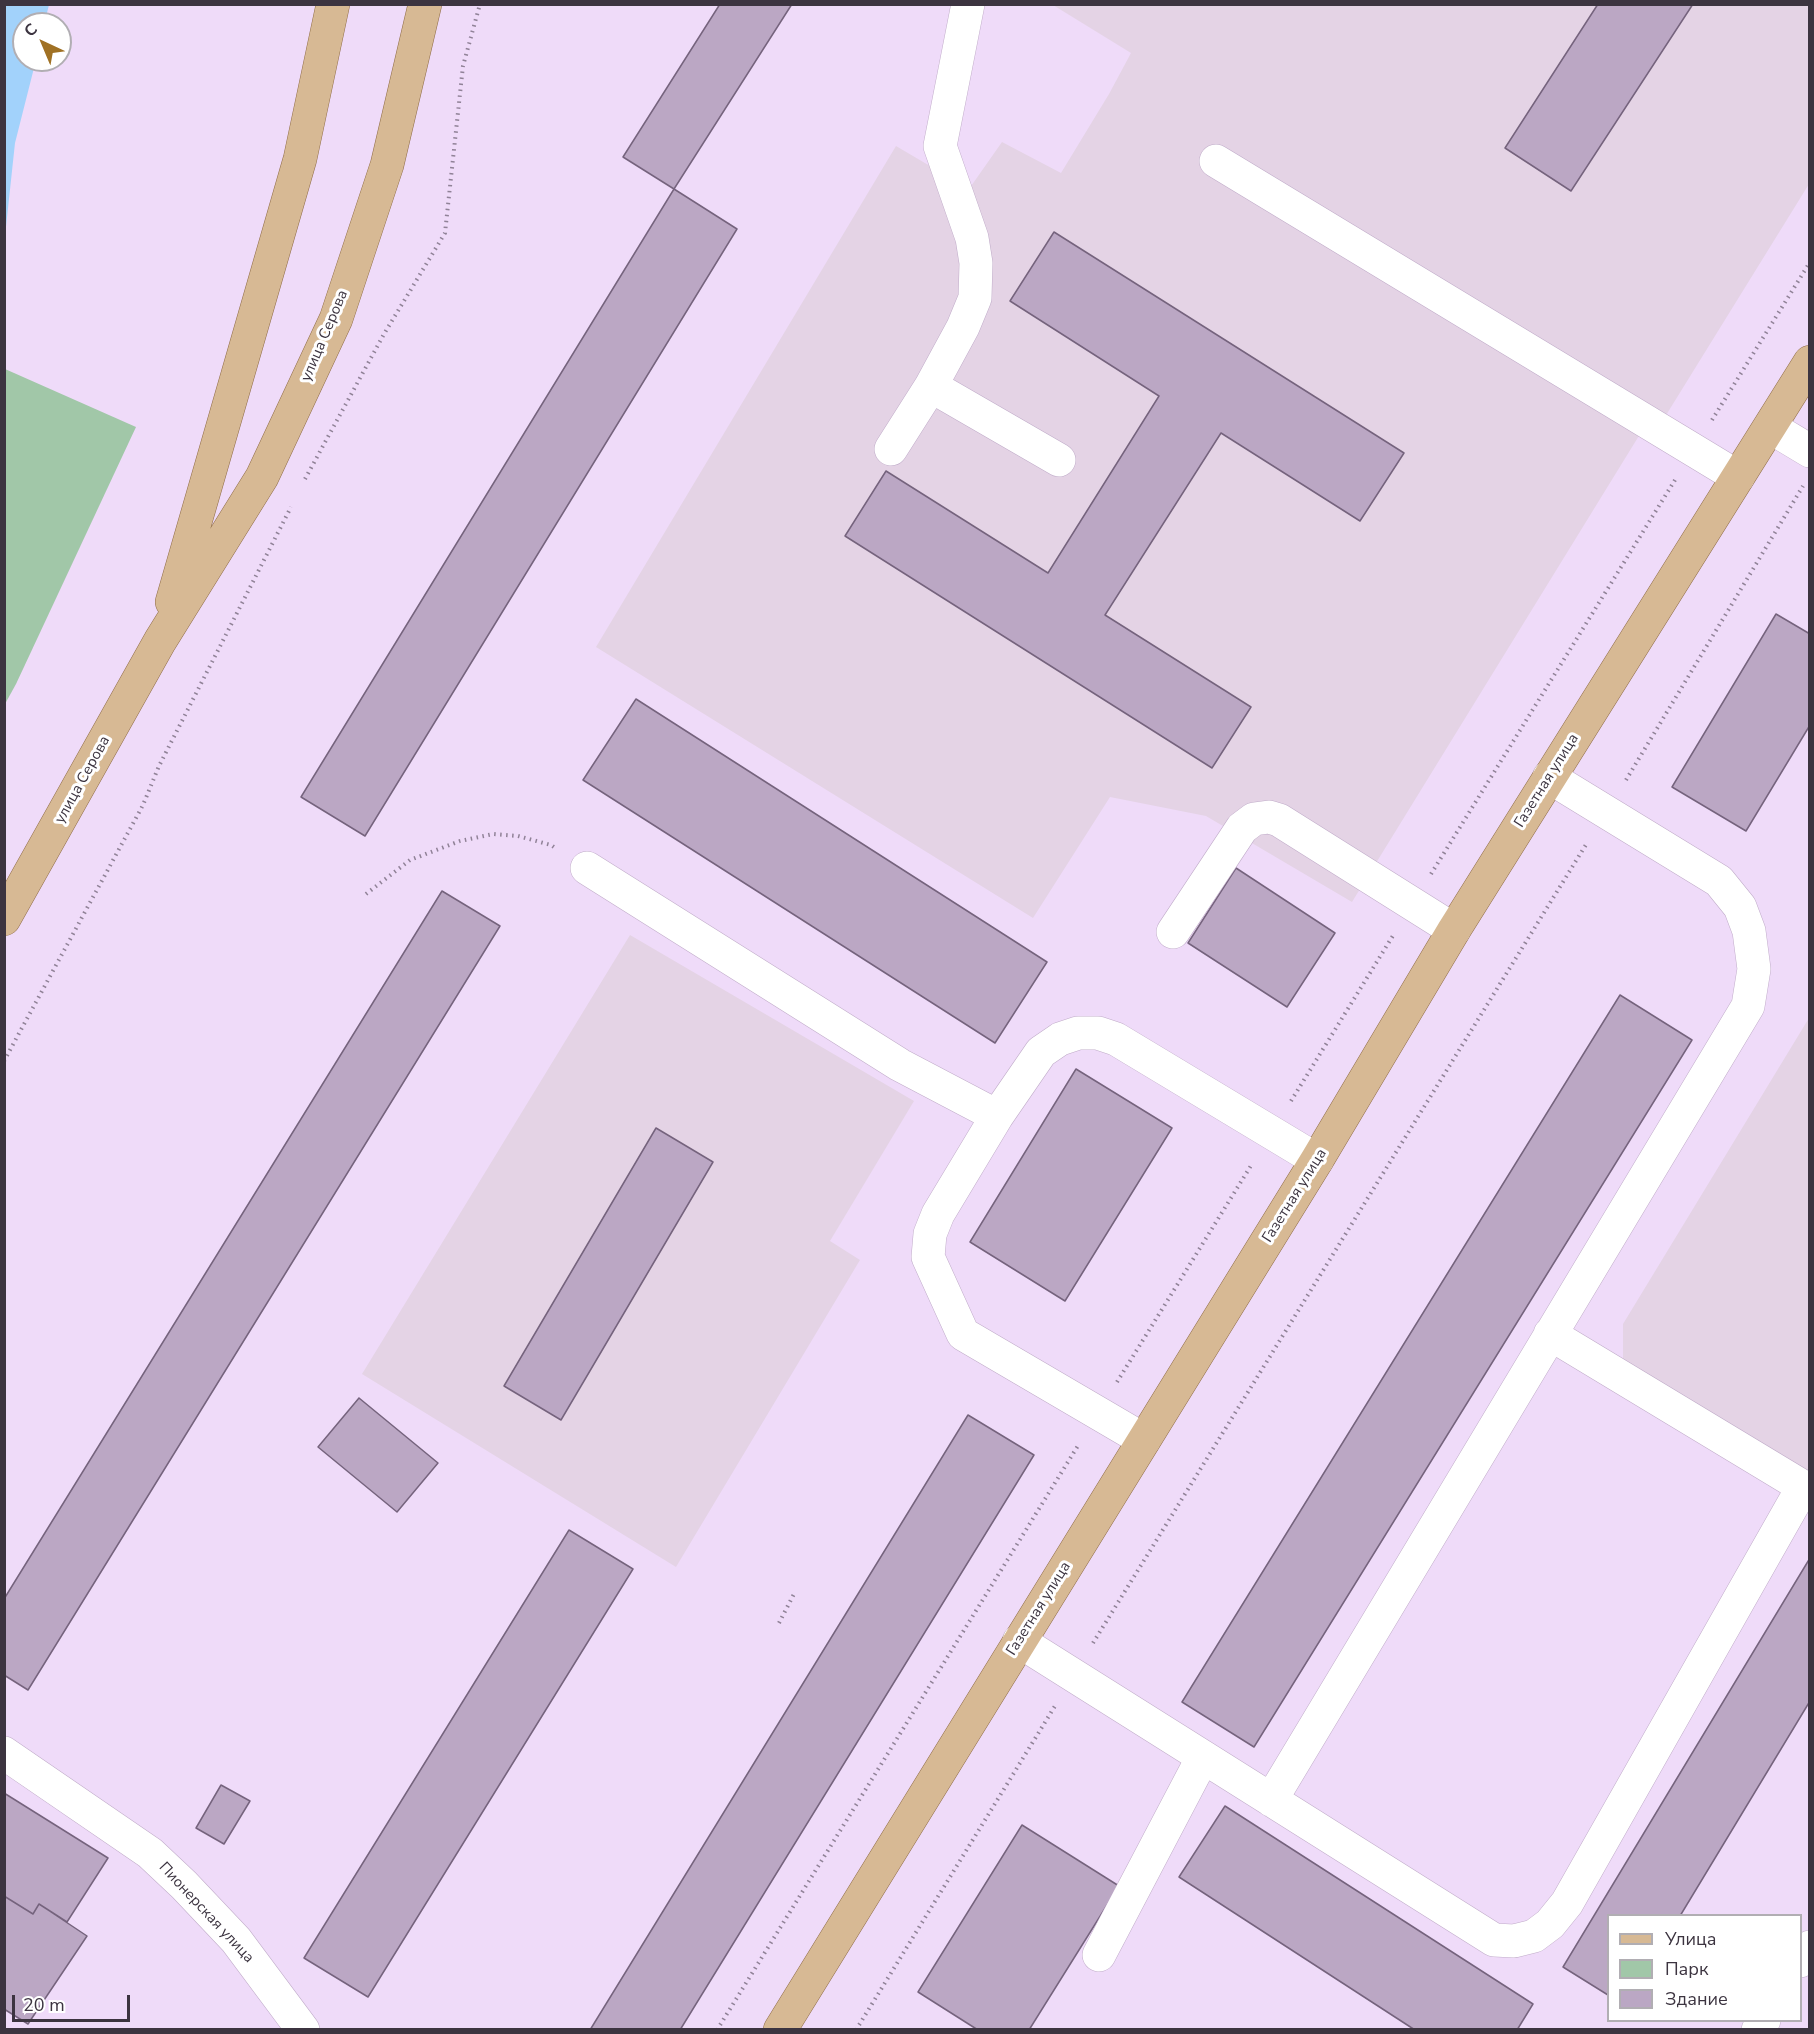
<!DOCTYPE html>
<html>
<head>
<meta charset="utf-8">
<style>
	body { margin:0 }
	#map { position:relative; width:1814px; height:2034px; overflow:hidden; background:#efdbf9; font-family:"Nunito Sans",sans-serif }
	canvas { display:block }
	.frame { position:absolute; inset:0; border:6px solid #3c3440; pointer-events:none }
	.legend { position:absolute; left:1607px; top:1914px; width:195px; height:108px; box-sizing:border-box; background:#fff; border:2px solid #b1aeb3; margin:0; padding:8px 10px; list-style:none; font-size:18px; color:#3c3440 }
	.legend li { display:flex; align-items:center; gap:12px; height:30px }
	.legend b { width:30px; border:2px solid #b1aeb3 }
	.north { position:absolute; left:12px; top:12px; width:60px; height:60px; box-sizing:border-box; background:#fff; border:2px solid #b1aeb3; border-radius:50%; rotate:316deg; font-size:16px; font-weight:700; line-height:24px; text-align:center; color:#3c3440 }
	.north::after { content:''; display:block; margin:auto; width:21px; height:27px; background:#a07124; clip-path:polygon(50% 0,100% 100%,50% 72%,0 100%) }
	.scale { position:absolute; left:12px; top:1995px; width:118px; height:27px; box-sizing:border-box; border:3px solid #3c3440; border-top:0; padding-left:8px; font-size:18px; line-height:21px; white-space:nowrap; color:#3c3440; -webkit-text-stroke:4px #fff; paint-order:stroke }
</style>
</head>
<body>
<div id="map">
<canvas width="1814" height="2034"></canvas>
<div class="frame"></div>
<ul class="legend">
<li><b style="height:8px;background:#d7b994"></b>Улица</li>
<li><b style="height:16px;background:#a1c7a8"></b>Парк</li>
<li><b style="height:16px;background:#bba7c4"></b>Здание</li>
</ul>
<div class="north">С</div>
<div class="scale">20 m</div>
</div>
<script>
const ctx = document.querySelector('canvas').getContext('2d');
ctx.lineJoin = 'round';
function fill(path, color) {
  ctx.fillStyle = color;
  ctx.fill(path, 'evenodd');
}
function toPath(rows) {
  const path = new Path2D();
  for (const r of rows) {
    path.moveTo(r[0], r[1]);
    for (let i = 2; i < r.length; i += 2) path.lineTo(r[i], r[i + 1]);
  }
  return path;
}
function strokePath(path, color, width, dash) {
  ctx.strokeStyle = color;
  ctx.lineWidth = width;
  ctx.lineCap = dash ? 'butt' : 'round';
  ctx.setLineDash(dash || []);
  ctx.stroke(path);
}
function write(font, color, halo, rows, align = 'center') {
  ctx.font = font + ' "Nunito Sans",sans-serif';
  ctx.lineWidth = 6;
  ctx.setLineDash([]);
  ctx.textBaseline = 'middle';
  ctx.strokeStyle = halo;
  ctx.fillStyle = color;
  for (const [text, x, y, turn = 0] of rows) {
    ctx.save();
    ctx.translate(x, y);
    ctx.rotate((+turn || 0) * Math.PI / 180);
    ctx.textAlign = isNaN(turn) ? turn : align;
    if (halo) ctx.strokeText(text, 0, 0);
    ctx.fillText(text, 0, 0);
    ctx.restore();
  }
}
fill(toPath([
	[1053,5,1809,5,1809,184,1655,433,1645,426,1352,902,1206,816,1110,797,1033,918,596,647,896,146,969,189,1002,142,1061,173,1109,94,1131,53],
	[630,935,914,1101,830,1241,860,1260,676,1567,362,1374],
	[1809,1018,1809,1479,1623,1363,1623,1324]
]), '#e4d3e5');
fill(toPath([
	[5,369,136,427,16,684,5,704]
]), '#a1c7a8');
fill(toPath([
	[5,4,49,5,44,24,24,24,24,60,36,60,15,143,5,236]
]), '#a2d2fb');
const building = toPath([
	[720,4,792,4,674,189,623,157,720,4],
	[1598,4,1693,4,1571,191,1505,148,1598,4],
	[674,189,737,229,365,836,301,797,674,189],
	[1054,232,1404,453,1360,521,1221,433,1105,615,1251,707,1212,768,845,536,886,471,1048,573,1159,396,1010,301,1054,232],
	[1776,614,1810,634,1810,725,1746,831,1672,787,1776,614],
	[636,699,1047,962,995,1043,583,780,636,699],
	[1236,868,1335,933,1287,1007,1188,943,1236,868],
	[442,891,500,926,28,1690,4,1675,4,1599,442,891],
	[1620,995,1692,1040,1254,1747,1182,1702,1620,995],
	[1076,1069,1172,1128,1065,1301,970,1242,1076,1069],
	[656,1128,713,1162,561,1420,504,1386,656,1128],
	[359,1398,438,1463,397,1512,318,1447,359,1398],
	[968,1415,1034,1455,680,2030,590,2030,968,1415],
	[569,1530,633,1569,368,1997,304,1958,569,1530],
	[1810,1558,1810,1701,1680,1916,1608,1916,1608,1995,1563,1967,1810,1558],
	[221,1785,250,1801,224,1844,196,1828,221,1785],
	[4,1793,108,1858,67,1922,39,1904,33,1914,4,1896,4,1793],
	[1225,1806,1533,2004,1517,2030,1415,2030,1179,1877,1225,1806],
	[1022,1825,1119,1886,1029,2030,978,2030,918,1992,1022,1825],
	[4,1896,33,1914,39,1904,87,1936,28,2024,4,2009,4,1896]
]);
fill(building, '#bba7c4');
strokePath(building, '#75637d', 1.5);
const minor = toPath([
	[968,4,940,146,972,238,976,263,975,298,963,327,931,386,1059,460],
	[1216,161,1738,477],
	[1770,427,1810,451],
	[891,449,931,386],
	[587,868,900,1065,997,1116],
	[1173,932,1242,828,1254,819,1269,817,1279,820,1454,930],
	[1550,1334,1810,1491],
	[1144,1440,963,1334,928,1257,930,1234,938,1214,997,1116,1041,1052,1060,1039,1078,1033,1098,1033,1116,1039,1317,1160],
	[1019,1641,1494,1940,1514,1941,1534,1936,1550,1924,1567,1903,1803,1487],
	[4,1753,150,1853,184,1885,236,1940,303,2030],
	[1271,1800,1748,1006,1754,969,1749,931,1740,907,1719,881,1549,777],
	[1099,1955,1203,1757],
	[1800,1961,1810,1947],
	[1758,2030,1764,2020]
]);
const major = toPath([
	[172,602,300,159,333,4],
	[4,919,160,641,262,477,336,319,387,165,425,4],
	[780,2030,1317,1160,1454,930,1810,362]
]);
strokePath(minor, '#c0acc9', 34);
strokePath(major, '#8f6d48', 34);
strokePath(toPath([
	[1712,420,1810,262],
	[305,479,384,334,445,233,463,66,480,4],
	[1626,780,1803,486],
	[1431,874,1675,480],
	[366,894,410,860,460,841,493,834,518,836,551,845,557,849],
	[4,1061,143,805,159,766,291,507],
	[1291,1101,1394,934],
	[1117,1382,1252,1164],
	[779,1623,795,1592],
	[1093,1643,1587,843],
	[717,2030,1079,1444],
	[856,2030,1055,1706]
]), '#908297', 4, [1.5, 4.5]);
strokePath(minor, '#fff', 33);
strokePath(major, '#d7b994', 33);
write('15px', '#3c3440', '#fff', [
	["улица Серова",325,336,-67],
	["улица Серова",83,780,-61],
	["Газетная улица",1547,781,-58],
	["Газетная улица",1295,1196,-58],
	["Газетная улица",1039,1609,-58],
	["Пионерская улица",206,1913,47]
]);
</script>
</body>
</html>
